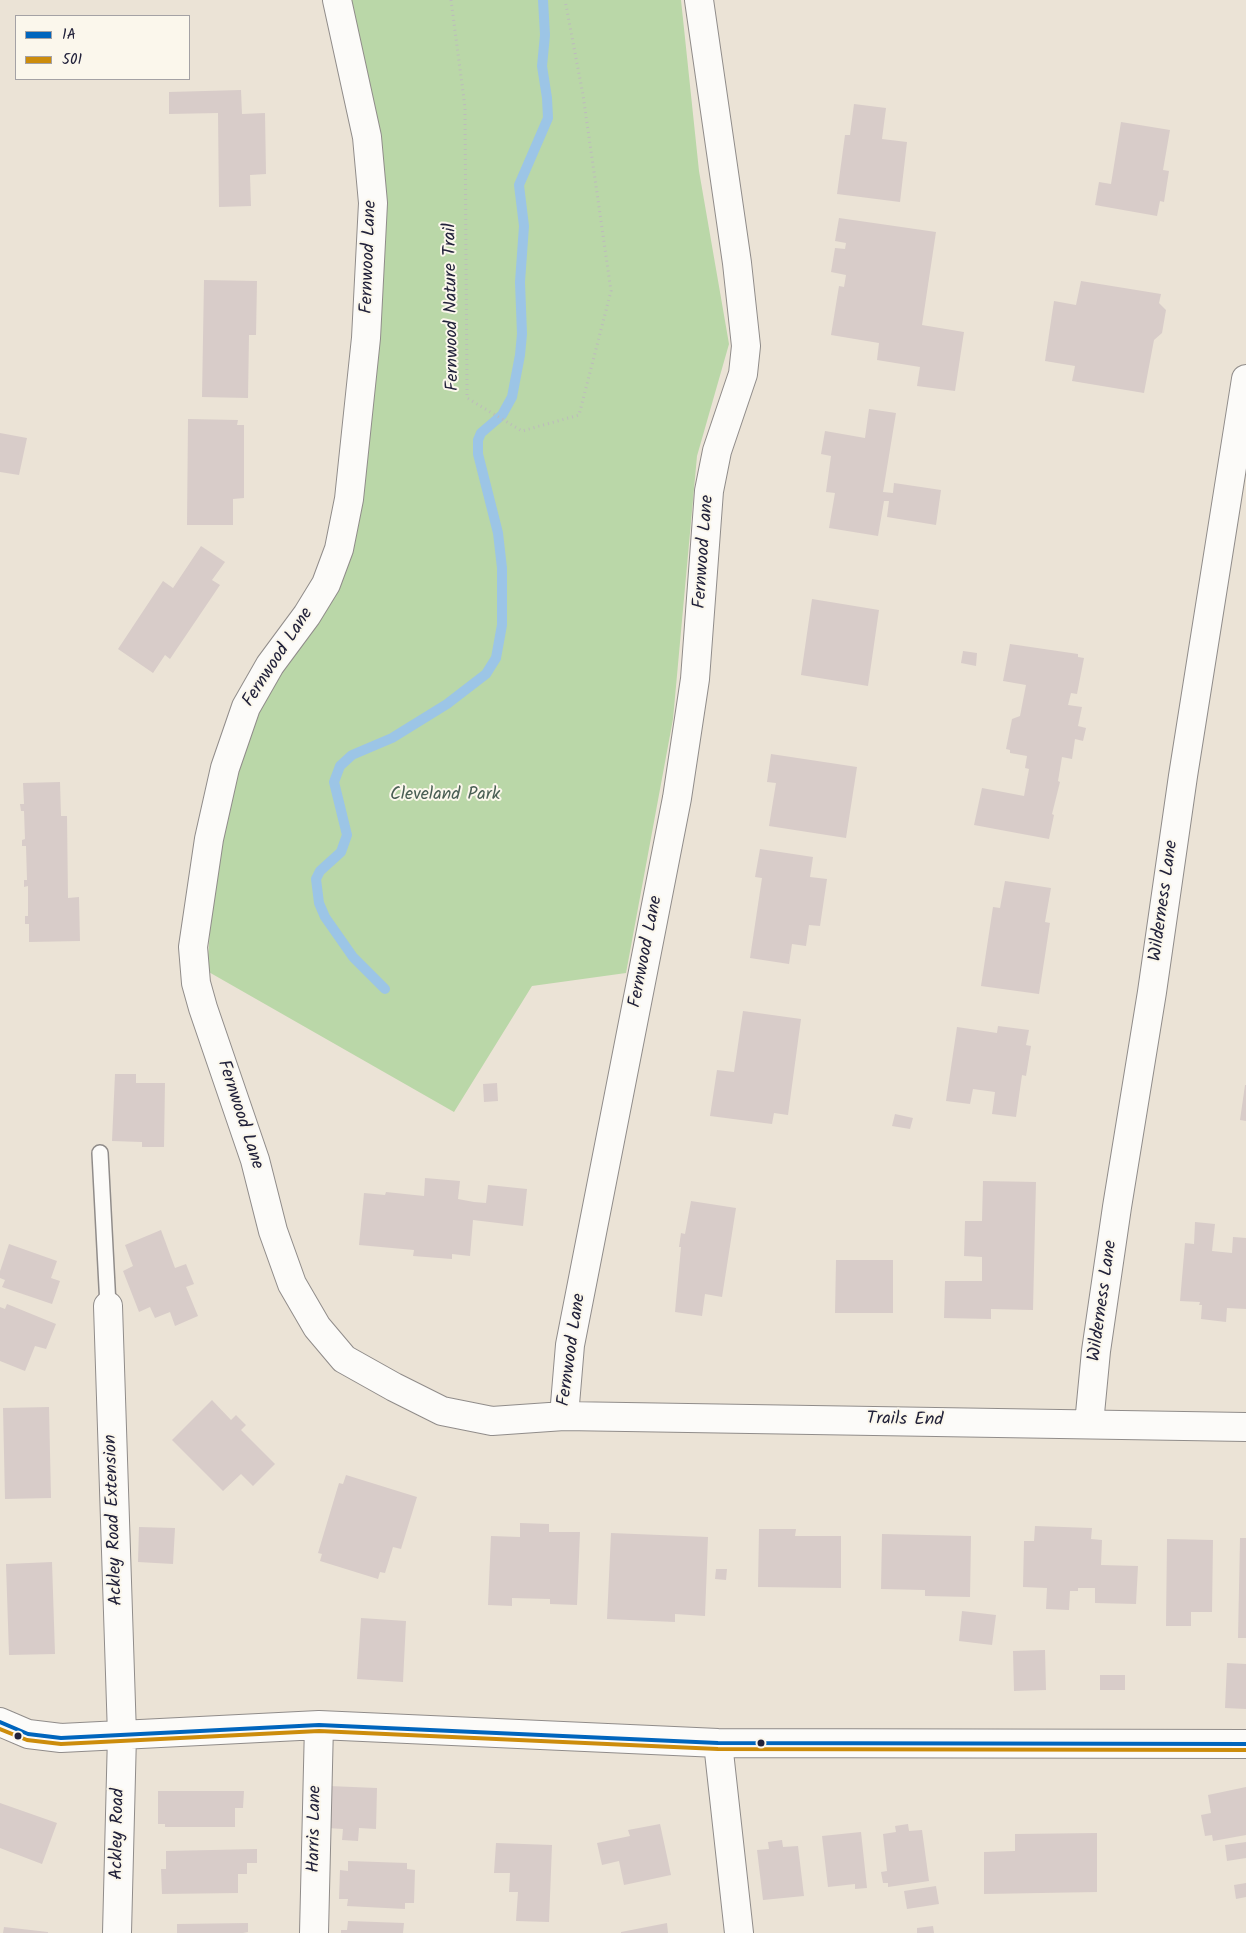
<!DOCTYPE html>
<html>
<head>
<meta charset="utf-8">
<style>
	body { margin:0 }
	#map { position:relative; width:1246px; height:1933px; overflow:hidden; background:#ebe3d6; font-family:Kalam,sans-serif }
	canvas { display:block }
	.legend { position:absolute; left:15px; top:15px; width:175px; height:65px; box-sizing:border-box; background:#fbf7ec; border:1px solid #a4a2a5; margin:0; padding:6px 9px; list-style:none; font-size:15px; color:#22223b }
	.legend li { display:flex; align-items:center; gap:10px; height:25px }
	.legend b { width:25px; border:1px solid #a4a2a5 }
</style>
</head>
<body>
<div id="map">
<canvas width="1246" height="1933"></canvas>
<ul class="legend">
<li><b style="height:6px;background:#0065bd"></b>1A</li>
<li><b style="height:6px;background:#cc8c0c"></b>501</li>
</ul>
</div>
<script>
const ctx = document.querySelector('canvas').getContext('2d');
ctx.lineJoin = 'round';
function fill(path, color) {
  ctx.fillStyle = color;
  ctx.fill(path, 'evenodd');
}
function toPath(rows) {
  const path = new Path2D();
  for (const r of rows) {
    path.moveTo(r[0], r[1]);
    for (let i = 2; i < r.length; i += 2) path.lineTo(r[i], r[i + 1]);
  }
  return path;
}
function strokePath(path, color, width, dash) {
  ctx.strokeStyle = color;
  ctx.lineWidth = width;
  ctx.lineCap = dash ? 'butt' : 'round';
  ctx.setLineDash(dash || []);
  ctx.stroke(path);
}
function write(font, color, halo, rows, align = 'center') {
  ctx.font = font + ' Kalam,sans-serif';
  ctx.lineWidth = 4;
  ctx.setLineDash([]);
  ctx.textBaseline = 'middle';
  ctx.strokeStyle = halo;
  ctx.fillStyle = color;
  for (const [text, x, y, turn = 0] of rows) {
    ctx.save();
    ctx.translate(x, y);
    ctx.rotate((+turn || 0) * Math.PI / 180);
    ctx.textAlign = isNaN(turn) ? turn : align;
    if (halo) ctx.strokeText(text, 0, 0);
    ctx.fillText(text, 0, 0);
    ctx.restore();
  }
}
fill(toPath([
	[350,0,681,0,699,171,729,344,697,456,673,719,626,973,532,986,454,1112,207,971,216,848,244,723,340,579,377,320]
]), '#bad7a8');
strokePath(toPath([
	[385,989,353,957,325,917,319,903,316,879,320,871,341,852,347,835,334,782,340,766,352,755,392,738,447,704,486,674,496,658,502,625,502,568,498,533,478,454,478,440,481,433,502,415,512,397,520,355,522,334,520,282,524,226,519,185,548,118,547,98,542,66,545,35,543,0]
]), '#9cc5e6', 10);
fill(toPath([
	[241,90,242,114,265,113,266,174,250,175,251,206,219,207,218,113,169,114,169,92],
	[854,104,886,108,882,139,907,142,900,202,837,194,845,135,850,135],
	[1121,122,1170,130,1163,170,1169,171,1164,202,1160,201,1157,216,1095,205,1099,182,1111,184],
	[839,218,936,232,922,325,964,332,955,391,917,386,920,367,877,360,879,343,831,335,839,286,844,287,846,275,831,272,835,248,845,249,846,243,835,241],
	[204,280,257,281,256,335,249,335,248,398,202,397],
	[1081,281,1161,294,1159,303,1166,310,1162,333,1154,340,1144,393,1072,381,1075,366,1045,361,1054,301,1076,305],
	[869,409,896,413,883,492,893,493,894,483,941,490,936,525,887,517,889,501,884,501,878,536,829,528,835,493,826,492,831,456,821,454,825,431,865,438],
	[188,419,238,420,237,425,244,425,244,498,233,499,233,525,187,525],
	[0,433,27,438,19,475,0,472],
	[201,546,225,562,212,580,220,585,170,659,165,655,153,673,118,649,163,581,173,588],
	[812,599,879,610,868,686,801,675],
	[1010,644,1078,654,1078,657,1084,658,1077,694,1071,693,1068,705,1082,707,1078,726,1086,728,1083,741,1075,739,1072,759,1062,757,1058,781,1060,782,1052,814,1054,815,1049,839,974,825,982,788,1024,796,1029,769,1025,768,1027,756,1010,753,1010,750,1006,749,1012,719,1020,716,1026,685,1003,681],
	[963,651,977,653,976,666,961,663],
	[771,754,857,767,846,838,769,826,776,783,767,782],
	[60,782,61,816,67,816,68,898,79,897,80,941,29,942,29,924,25,924,25,916,28,916,28,886,24,887,24,880,27,880,26,846,22,846,22,840,25,839,24,811,21,811,20,804,24,804,23,783],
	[760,849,813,857,810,877,827,879,820,926,809,925,806,946,792,944,789,964,750,958,762,878,755,877],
	[1005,881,1051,888,1045,922,1050,923,1039,994,981,986,993,907,1000,908],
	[743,1011,801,1019,788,1115,774,1113,772,1124,710,1116,717,1070,734,1072],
	[998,1026,1029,1030,1026,1045,1031,1046,1026,1076,1022,1075,1016,1117,992,1114,995,1092,973,1089,970,1104,946,1101,957,1027,997,1033],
	[115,1074,136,1074,136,1083,165,1083,164,1147,142,1147,142,1142,112,1141],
	[497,1083,498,1101,484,1102,483,1084],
	[1245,1085,1246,1085,1246,1121,1240,1120],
	[895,1114,913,1118,910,1129,892,1126],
	[425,1178,460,1181,458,1199,474,1202,486,1203,488,1185,527,1189,523,1226,473,1220,470,1256,452,1254,452,1259,413,1256,414,1250,359,1245,364,1193,385,1195,386,1192,424,1196],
	[983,1181,1036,1182,1033,1310,991,1309,991,1319,944,1318,945,1281,982,1281,982,1257,964,1256,965,1221,982,1221],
	[691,1201,736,1208,722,1297,705,1294,702,1316,675,1312,681,1247,679,1247,681,1233,685,1234],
	[1195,1222,1215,1224,1212,1251,1232,1253,1233,1237,1246,1238,1246,1309,1227,1308,1226,1322,1201,1319,1202,1305,1199,1305,1200,1302,1180,1301,1185,1243,1194,1244],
	[161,1230,175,1268,186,1264,194,1284,186,1287,198,1316,175,1326,170,1312,155,1318,150,1307,139,1312,123,1271,133,1266,125,1245],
	[9,1244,57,1261,51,1278,60,1281,52,1304,2,1287,5,1280,0,1278,0,1271],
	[836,1260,893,1260,893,1313,835,1313],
	[7,1304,56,1324,46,1349,35,1346,25,1371,0,1361,0,1307,5,1309],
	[212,1400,231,1420,236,1415,246,1425,241,1430,275,1464,253,1486,241,1474,223,1491,172,1440],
	[49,1407,51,1498,5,1499,3,1408],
	[346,1475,417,1497,401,1549,393,1547,385,1573,380,1572,378,1579,320,1561,322,1554,318,1553,339,1483,343,1484],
	[520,1523,549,1524,549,1532,580,1532,577,1605,550,1604,550,1599,512,1598,512,1606,488,1605,491,1536,520,1537],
	[1035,1526,1092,1528,1091,1539,1102,1540,1101,1565,1138,1566,1136,1604,1095,1603,1095,1588,1078,1588,1078,1591,1070,1591,1069,1610,1046,1609,1047,1588,1023,1587,1024,1541,1034,1541],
	[139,1527,175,1528,173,1564,138,1562],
	[759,1529,796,1529,795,1536,841,1536,841,1588,758,1587],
	[611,1533,708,1537,705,1616,675,1614,675,1622,607,1619],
	[882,1534,971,1536,970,1597,925,1596,925,1590,881,1589],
	[1240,1538,1246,1538,1246,1638,1238,1638],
	[1167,1539,1213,1540,1212,1612,1191,1612,1191,1626,1166,1626],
	[52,1562,55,1654,9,1655,6,1564],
	[716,1569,727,1569,726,1580,715,1579],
	[962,1611,996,1615,992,1645,959,1641],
	[361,1618,406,1621,403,1682,357,1679],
	[1045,1650,1046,1690,1014,1691,1013,1651],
	[1227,1663,1246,1664,1246,1709,1225,1708],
	[1100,1675,1125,1675,1125,1690,1100,1690],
	[329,1786,377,1788,376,1829,359,1828,358,1841,342,1840,343,1829,327,1828],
	[1246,1787,1246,1835,1213,1841,1212,1835,1205,1836,1201,1815,1211,1813,1208,1795],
	[158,1791,244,1791,243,1808,235,1808,235,1827,165,1827,165,1824,158,1824],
	[0,1803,57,1823,42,1864,0,1848],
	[660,1824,671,1875,624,1885,619,1861,602,1865,597,1843,630,1836,628,1830],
	[908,1824,909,1831,922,1830,929,1881,888,1887,888,1883,883,1883,881,1872,887,1871,883,1834,896,1832,895,1826],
	[861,1832,867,1888,855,1889,855,1884,828,1887,822,1836],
	[1097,1833,1097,1892,984,1894,984,1852,1015,1851,1015,1834],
	[782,1840,783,1847,798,1846,804,1896,763,1900,757,1850,769,1849,768,1842],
	[1246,1842,1246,1858,1227,1861,1225,1845],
	[496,1843,552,1845,549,1922,516,1921,518,1892,509,1892,510,1873,494,1873],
	[257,1849,257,1863,247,1863,247,1874,238,1874,238,1893,162,1894,161,1869,166,1869,166,1851],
	[348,1861,407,1863,407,1869,415,1870,414,1903,405,1903,405,1909,347,1906,348,1899,339,1899,340,1870,348,1871],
	[1246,1883,1246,1897,1236,1899,1234,1885],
	[936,1886,939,1904,907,1909,904,1891],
	[348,1921,404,1923,403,1933,341,1933,341,1930,347,1930],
	[248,1923,248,1932,243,1933,177,1933,177,1924],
	[667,1923,668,1933,621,1933,621,1932],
	[933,1926,934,1933,917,1933,917,1928],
	[4,1927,48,1932,48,1933,3,1933]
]), '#d8ccc9');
const lane = toPath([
	[100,1153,108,1306]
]);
const street = toPath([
	[337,0,367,137,373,203,366,338,349,499,339,549,326,584,307,615,270,665,246,707,225,768,209,839,193,947,196,983,203,1008,255,1160,273,1231,292,1284,317,1327,344,1359,394,1387,442,1411,492,1421,564,1416,1246,1427],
	[108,1306,122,1735,117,1933],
	[564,1416,570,1345,677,798,695,679,709,491,717,451,743,374,746,346,737,263,699,0],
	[1089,1424,1096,1351,1117,1207,1152,992,1183,776,1246,379],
	[0,1722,28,1734,61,1738,319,1725,718,1743,1246,1744],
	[718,1743,739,1933],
	[314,1933,319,1725]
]);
strokePath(lane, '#908c8a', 18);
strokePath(street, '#908c8a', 30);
strokePath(toPath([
	[451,0,465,107,467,398,522,431,579,415,611,291,583,95,565,0]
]), '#bdbbbc', 3, [1, 4]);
strokePath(lane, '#fcfbf9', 15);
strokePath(street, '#fcfbf9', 28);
strokePath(toPath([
	[0,1722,28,1734,61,1738,319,1725,718,1743,1246,1744]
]), '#0065bd', 4);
strokePath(toPath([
	[0,1729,27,1740,61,1744,319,1731,718,1749,1246,1750]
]), '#cc8c0c', 4);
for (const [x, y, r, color] of [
	[18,1736,4.5,"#22223b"],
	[761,1743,4.5,"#22223b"]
]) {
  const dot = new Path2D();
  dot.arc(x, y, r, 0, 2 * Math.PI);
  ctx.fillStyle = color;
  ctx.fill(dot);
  strokePath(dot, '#fbf7ec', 2);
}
write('18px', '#22223b', '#fbf7ec', [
	["Fernwood Lane",370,257,-88],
	["Fernwood Nature Trail",453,307,-91],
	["Fernwood Lane",705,552,-86],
	["Fernwood Lane",279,658,-57],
	["Wilderness Lane",1165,901,-82],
	["Fernwood Lane",647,952,-79],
	["Fernwood Lane",239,1115,72],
	["Wilderness Lane",1104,1301,-82],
	["Fernwood Lane",573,1350,-82],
	["Trails End",905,1421,1],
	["Ackley Road Extension",115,1520,-92],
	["Harris Lane",316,1829,-89],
	["Ackley Road",119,1834,-89]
]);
write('18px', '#495e54', '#fbf7ec', [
	["Cleveland Park",445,796]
]);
</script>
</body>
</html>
